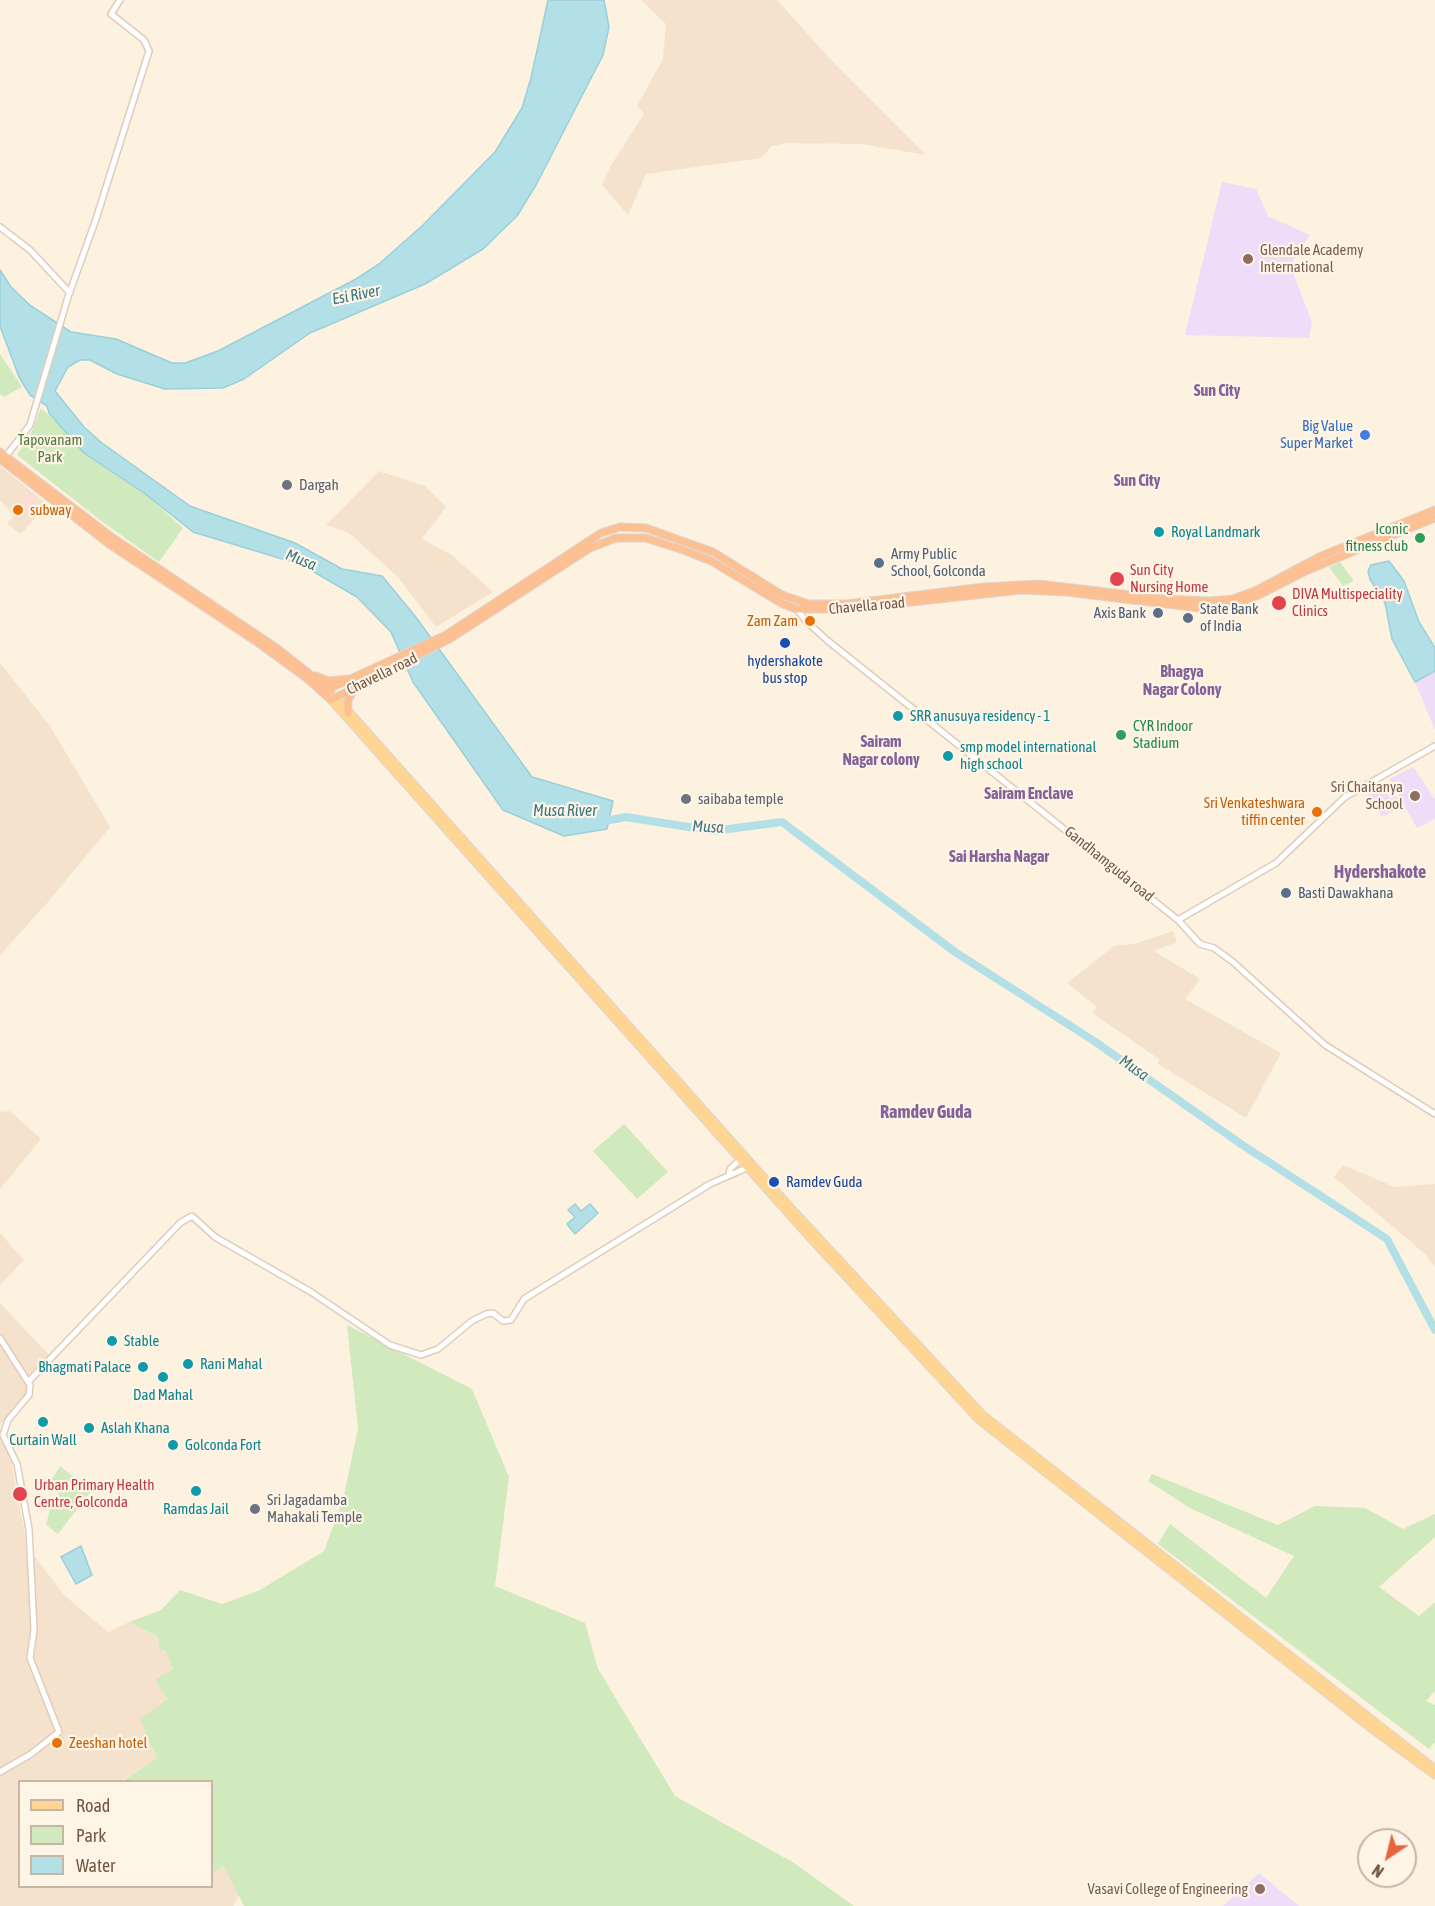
<!DOCTYPE html>
<html>
<head>
<meta charset="utf-8">
<style>
	body { margin:0 }
	#map { position:relative; width:1435px; height:1906px; overflow:hidden; background:#fdf1df; font-family:"Asap Condensed",sans-serif }
	canvas { display:block }
	.legend { position:absolute; left:18px; top:1780px; width:195px; height:108px; box-sizing:border-box; background:#fff5e6; border:2px solid #c7b5a6; margin:0; padding:8px 10px; list-style:none; font-size:18px; color:#745646 }
	.legend li { display:flex; align-items:center; gap:12px; height:30px }
	.legend b { width:30px; border:2px solid #c7b5a6 }
	.north { position:absolute; left:1357px; top:1828px; width:60px; height:60px; box-sizing:border-box; background:#fff5e6; border:2px solid #c7b5a6; border-radius:50%; rotate:215deg; font-size:16px; font-weight:700; line-height:24px; text-align:center; color:#745646 }
	.north::after { content:''; display:block; margin:auto; width:21px; height:27px; background:#ec623e; clip-path:polygon(50% 0,100% 100%,50% 72%,0 100%) }
</style>
</head>
<body>
<div id="map">
<canvas width="1435" height="1906"></canvas>
<ul class="legend">
<li><b style="height:8px;background:#ffd594"></b>Road</li>
<li><b style="height:16px;background:#d0eabd"></b>Park</li>
<li><b style="height:16px;background:#b3e0e7"></b>Water</li>
</ul>
<div class="north">N</div>
</div>
<script>
const ctx = document.querySelector('canvas').getContext('2d');
ctx.lineJoin = 'round';
function fill(path, color) {
  ctx.fillStyle = color;
  ctx.fill(path, 'evenodd');
}
function toPath(rows) {
  const path = new Path2D();
  for (const r of rows) {
    path.moveTo(r[0], r[1]);
    for (let i = 2; i < r.length; i += 2) path.lineTo(r[i], r[i + 1]);
  }
  return path;
}
function strokePath(path, color, width, dash) {
  ctx.strokeStyle = color;
  ctx.lineWidth = width;
  ctx.lineCap = dash ? 'butt' : 'round';
  ctx.setLineDash(dash || []);
  ctx.stroke(path);
}
function write(font, color, halo, rows, align = 'center') {
  ctx.font = font + ' "Asap Condensed",sans-serif';
  ctx.lineWidth = 4.5;
  ctx.setLineDash([]);
  ctx.textBaseline = 'middle';
  ctx.strokeStyle = halo;
  ctx.fillStyle = color;
  for (const [text, x, y, turn = 0] of rows) {
    ctx.save();
    ctx.translate(x, y);
    ctx.rotate((+turn || 0) * Math.PI / 180);
    ctx.textAlign = isNaN(turn) ? turn : align;
    if (halo) ctx.strokeText(text, 0, 0);
    ctx.fillText(text, 0, 0);
    ctx.restore();
  }
}
fill(toPath([
	[641,0,777,0,831,60,926,155,862,144,787,143,772,146,761,158,646,174,628,215,602,185,610,167,644,114,637,106,663,59,666,24],
	[0,466,47,504,21,534,7,524,14,516,0,500],
	[379,471,425,486,446,507,422,539,452,555,493,592,436,627,398,577,349,533,326,525],
	[0,663,50,726,110,827,48,902,0,955],
	[1173,931,1177,942,1154,951,1200,979,1185,999,1281,1053,1246,1118,1158,1064,1159,1059,1092,1013,1097,1007,1067,983,1114,946,1134,944],
	[10,1111,41,1139,0,1189,0,1112],
	[1343,1165,1395,1187,1435,1184,1435,1267,1425,1254,1334,1177],
	[0,1233,24,1260,0,1285],
	[0,1303,50,1356,26,1380,27,1395,0,1425],
	[0,1437,11,1460,27,1546,64,1595,108,1632,129,1622,158,1637,160,1651,165,1650,173,1669,157,1758,121,1781,20,1782,20,1886,212,1886,212,1873,224,1865,240,1894,233,1906,0,1906]
]), '#f5e2cd');
fill(toPath([
	[28,493,38,501,30,510,33,513,29,517,17,505]
]), '#feded2');
fill(toPath([
	[1222,182,1256,189,1268,216,1310,235,1290,265,1312,322,1309,338,1185,335],
	[1435,671,1435,730,1415,682],
	[1413,767,1435,799,1435,819,1417,828,1389,779],
	[1381,784,1391,799,1396,796,1402,807,1382,817,1367,793],
	[1259,1873,1299,1906,1223,1906]
]), '#eedcf9');
fill(toPath([
	[0,354,22,387,4,397,0,394],
	[41,408,65,429,84,453,144,493,183,528,159,562,104,523,17,455,32,431],
	[1340,562,1354,581,1343,586,1329,567],
	[624,1124,668,1172,637,1199,593,1151],
	[347,1325,472,1389,509,1477,495,1586,585,1623,598,1669,675,1796,794,1863,854,1906,244,1906,224,1866,212,1873,212,1782,121,1782,157,1758,140,1719,168,1699,155,1680,173,1669,165,1650,160,1652,158,1637,129,1622,161,1610,180,1590,222,1604,260,1590,324,1551,343,1500,358,1428],
	[60,1466,91,1491,58,1534,46,1525,51,1505,59,1494,49,1484],
	[1152,1474,1278,1525,1315,1506,1365,1508,1403,1529,1435,1514,1435,1537,1379,1587,1419,1616,1435,1602,1435,1691,1426,1701,1435,1705,1435,1742,1429,1749,1158,1544,1170,1524,1266,1598,1294,1556,1190,1508,1148,1481]
]), '#d0eabd');
const water = toPath([
	[548,0,604,0,609,27,603,55,536,185,517,216,483,249,425,284,310,333,244,379,223,388,165,389,117,374,90,360,80,360,68,367,55,391,84,427,102,443,190,506,295,543,342,569,382,576,415,616,532,777,613,801,607,829,564,836,503,810,413,682,391,632,357,597,302,565,193,532,144,493,84,453,49,413,47,406,30,395,19,377,0,326,0,270,11,287,31,306,71,332,116,339,172,363,185,363,218,351,356,279,379,264,423,225,495,152,522,108,531,78,548,0],
	[1389,561,1404,581,1419,622,1435,648,1435,671,1415,682,1392,639,1385,603,1370,579,1368,571,1371,565,1389,561],
	[575,1204,581,1211,590,1204,598,1213,575,1234,567,1224,575,1217,568,1210,575,1204],
	[81,1546,92,1575,76,1584,61,1557,81,1546]
]);
fill(water, '#b3e0e7');
strokePath(water, '#99d0d9', 1.5);
strokePath(toPath([
	[600,822,626,817,713,831,782,822,955,952,1094,1041,1241,1144,1387,1239,1435,1330]
]), '#b3e0e7', 8);
const tertiary = toPath([
	[0,227,30,250,70,293],
	[6,456,30,425,68,297,96,219,149,51,144,40,111,14,120,0],
	[796,608,806,621,828,641,1178,920,1200,944,1214,948,1233,962,1325,1045,1435,1114],
	[1178,920,1276,863,1345,797,1435,746],
	[729,1174,730,1169,743,1157],
	[0,1338,30,1385,29,1395,8,1420,3,1435,17,1464,29,1529,34,1630,30,1658,59,1732,31,1754,0,1772],
	[29,1381,180,1223,192,1216,215,1237,311,1292,390,1345,421,1355,438,1349,472,1321,486,1314,493,1313,503,1321,511,1320,524,1299,710,1184,751,1166]
]);
const primary = toPath([
	[336,697,792,1209,983,1415,1435,1769],
	[331,700,812,1240,979,1420,1368,1726,1435,1775]
]);
const trunk = toPath([
	[0,452,113,538,278,649,331,691],
	[0,459,109,544,257,642,305,677,331,700,451,638,590,548,616,538,646,538,683,550,711,561,781,603,796,609,848,609,1021,590,1066,592,1199,608,1237,603,1259,595,1308,570,1435,518],
	[316,676,328,681,349,679],
	[322,692,446,635,601,533,620,527,646,528,713,552,782,595,809,604,846,604,983,587,1039,584,1165,599,1209,601,1233,599,1257,590,1319,557,1435,510],
	[348,713,348,700,355,688]
]);
strokePath(tertiary, '#e1ccbb', 8);
strokePath(primary, '#ded6d3', 9);
strokePath(trunk, '#ded6d3', 9);
strokePath(tertiary, '#fff', 5);
strokePath(primary, '#ffd594', 7);
strokePath(trunk, '#fcc093', 7);
for (const [x, y, r, color] of [
	[1248,259,6,"#8d6e63"],
	[1365,435,6,"#3f7fe0"],
	[287,485,6,"#6b7280"],
	[18,510,6,"#e8710a"],
	[1159,532,6,"#0f9aa8"],
	[1420,538,6,"#2e9e5b"],
	[879,563,6,"#5c6f8a"],
	[1117,579,8,"#e0444e"],
	[1279,603,8,"#e0444e"],
	[1158,613,6,"#5c6f8a"],
	[1188,618,6,"#5c6f8a"],
	[810,621,6,"#e8710a"],
	[785,643,6,"#1a4fb4"],
	[898,716,6,"#0f9aa8"],
	[1121,735,6,"#2e9e5b"],
	[948,756,6,"#0f9aa8"],
	[1415,796,6,"#8d6e63"],
	[686,799,6,"#6b7280"],
	[1317,812,6,"#e8710a"],
	[1286,893,6,"#5c6f8a"],
	[774,1182,6,"#1a4fb4"],
	[112,1341,6,"#0f9aa8"],
	[188,1364,6,"#0f9aa8"],
	[143,1367,6,"#0f9aa8"],
	[163,1377,6,"#0f9aa8"],
	[43,1422,6,"#0f9aa8"],
	[89,1428,6,"#0f9aa8"],
	[173,1445,6,"#0f9aa8"],
	[196,1491,6,"#0f9aa8"],
	[20,1494,8,"#e0444e"],
	[255,1509,6,"#6b7280"],
	[57,1743,6,"#e8710a"],
	[1260,1889,6,"#8d6e63"]
]) {
  const dot = new Path2D();
  dot.arc(x, y, r, 0, 2 * Math.PI);
  ctx.fillStyle = color;
  ctx.fill(dot);
  strokePath(dot, '#fff5e6', 2);
}
write('15px', '#785e54', '#fff5e6', [
	["Glendale Academy",1260,250,"left"],
	["International",1260,267,"left"],
	["Sri Chaitanya",1403,787],
	["School",1403,804],
	["Vasavi College of Engineering",1248,1889]
], 'right');
write('15px', '#366cbe', '#fff5e6', [
	["Big Value",1353,426],
	["Super Market",1353,443]
], 'right');
write('15px', '#507a3e', '#fff5e6', [
	["Tapovanam",50,440],
	["Park",50,457]
]);
write('15px', '#5b616d', '#fff5e6', [
	["Dargah",299,485],
	["saibaba temple",698,799],
	["Sri Jagadamba",267,1500],
	["Mahakali Temple",267,1517]
], 'left');
write('15px', '#c56008', '#fff5e6', [
	["subway",30,510],
	["Zam Zam",798,621,"right"],
	["Sri Venkateshwara",1305,803,"right"],
	["tiffin center",1305,820,"right"],
	["Zeeshan hotel",69,1743]
], 'left');
write('15px', '#27864d', '#fff5e6', [
	["Iconic",1408,529],
	["fitness club",1408,546],
	["CYR Indoor",1133,726,"left"],
	["Stadium",1133,743,"left"]
], 'right');
write('15px', '#0d838f', '#fff5e6', [
	["Royal Landmark",1171,532],
	["SRR anusuya residency - 1",910,716],
	["smp model international",960,747],
	["high school",960,764],
	["Stable",124,1341],
	["Rani Mahal",200,1364],
	["Bhagmati Palace",131,1367,"right"],
	["Dad Mahal",163,1395,"center"],
	["Aslah Khana",101,1428],
	["Curtain Wall",43,1440,"center"],
	["Golconda Fort",185,1445],
	["Ramdas Jail",196,1509,"center"]
], 'left');
write('15px', '#4e5e75', '#fff5e6', [
	["Army Public",891,554],
	["School, Golconda",891,571],
	["State Bank",1200,609],
	["of India",1200,626],
	["Axis Bank",1146,613,"right"],
	["Basti Dawakhana",1298,893]
], 'left');
write('15px', '#be3a42', '#fff5e6', [
	["Sun City",1130,570],
	["Nursing Home",1130,587],
	["DIVA Multispeciality",1292,594],
	["Clinics",1292,611],
	["Urban Primary Health",34,1485],
	["Centre, Golconda",34,1502]
], 'left');
write('15px', '#745646', '#fff5e6', [
	["Chavella road",867,606,-5],
	["Chavella road",382,674,-26],
	["Gandhamguda road",1109,864,39]
]);
write('15px', '#164399', '#fff5e6', [
	["hydershakote",785,661],
	["bus stop",785,678],
	["Ramdev Guda",786,1182,"left"]
]);
write('italic 16px', '#3c7781', '#fff5e6', [
	["Esi River",356,295,-11],
	["Musa",301,560,22],
	["Musa River",565,811],
	["Musa",708,827,3],
	["Musa",1134,1068,35]
]);
write('bold 16px', '#846198', '#fff5e6', [
	["Sun City",1217,391],
	["Sun City",1137,481],
	["Bhagya",1182,672],
	["Nagar Colony",1182,690],
	["Sairam",881,742],
	["Nagar colony",881,760],
	["Sairam Enclave",1029,794],
	["Sai Harsha Nagar",999,857]
]);
write('bold 18px', '#846198', '#fff5e6', [
	["Hydershakote",1380,872],
	["Ramdev Guda",926,1112]
]);
</script>
</body>
</html>
